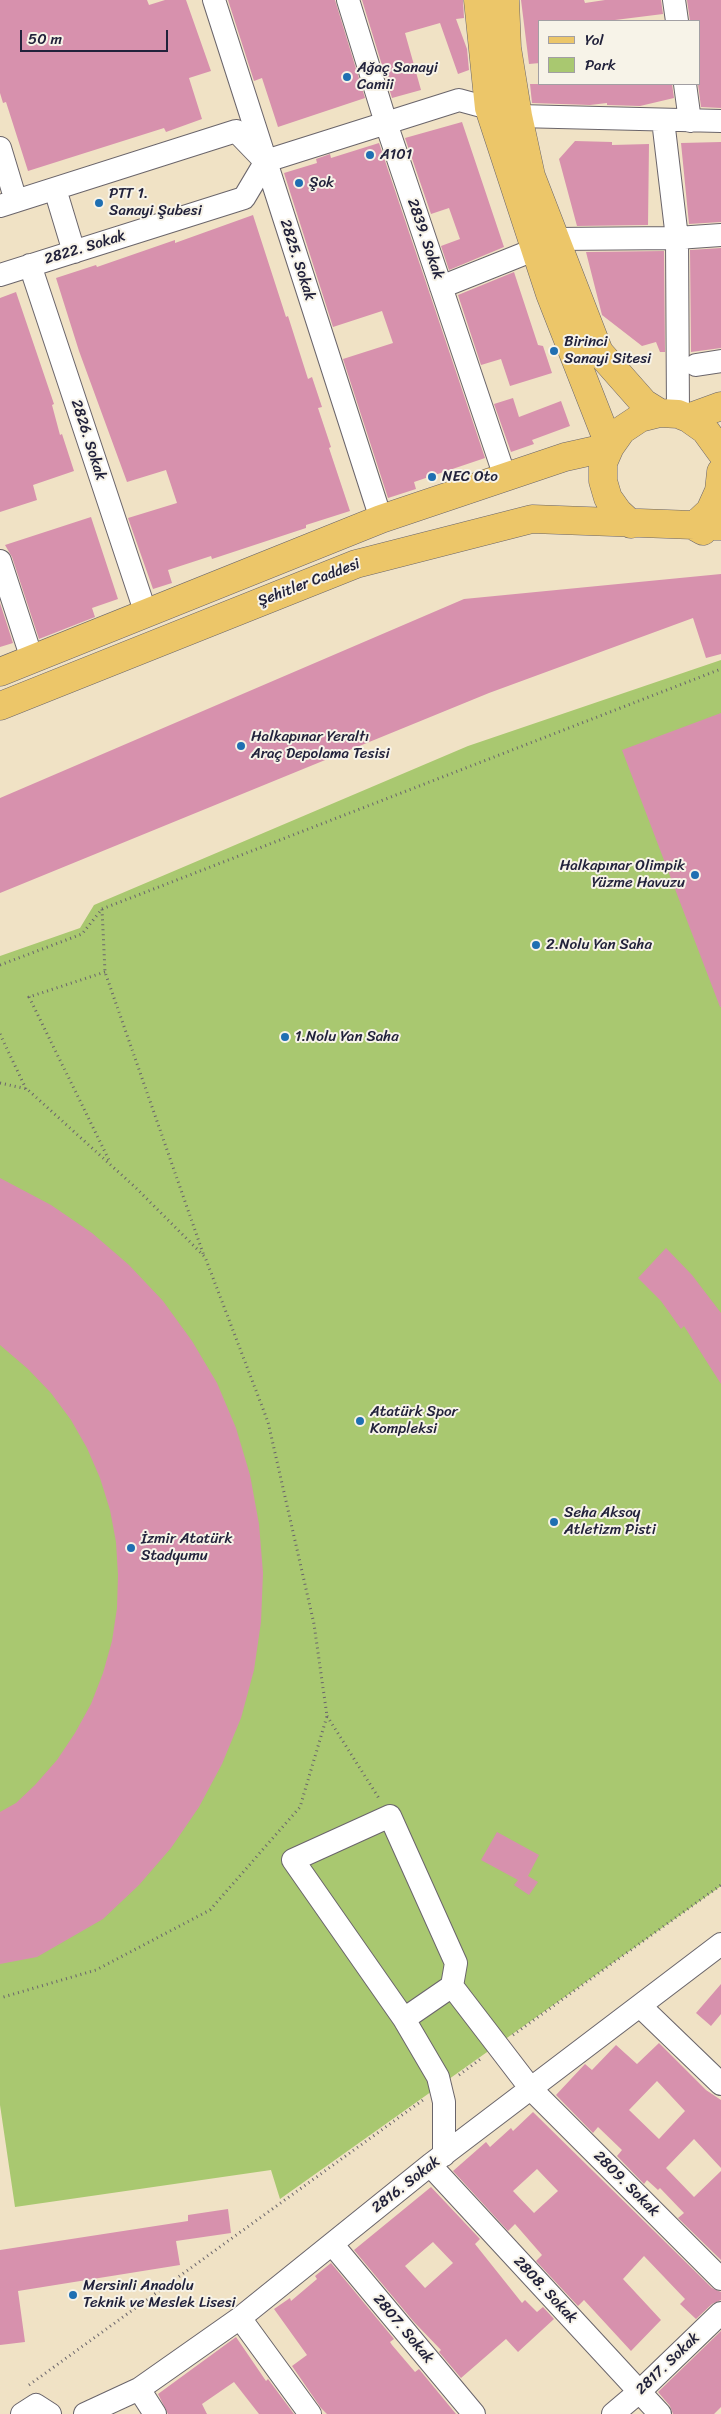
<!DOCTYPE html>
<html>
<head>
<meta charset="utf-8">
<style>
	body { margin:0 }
	#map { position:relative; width:721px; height:2414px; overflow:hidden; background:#f0e2c5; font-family:Sriracha,sans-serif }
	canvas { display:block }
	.legend { position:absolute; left:538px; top:20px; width:162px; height:65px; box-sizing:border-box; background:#f7f3e8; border:1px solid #a29fa3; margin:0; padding:6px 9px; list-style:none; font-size:15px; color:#22223b }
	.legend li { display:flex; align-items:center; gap:10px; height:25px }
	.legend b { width:25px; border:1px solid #a29fa3 }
	.scale { position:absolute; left:20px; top:30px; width:148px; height:22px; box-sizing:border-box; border:2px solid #22223b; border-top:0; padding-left:6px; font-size:15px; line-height:18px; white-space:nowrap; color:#22223b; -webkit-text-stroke:4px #f7f3e8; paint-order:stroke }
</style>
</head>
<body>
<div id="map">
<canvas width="721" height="2414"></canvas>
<ul class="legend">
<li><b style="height:6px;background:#ecc669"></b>Yol</li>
<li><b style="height:14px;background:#a9c870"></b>Park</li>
</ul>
<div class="scale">50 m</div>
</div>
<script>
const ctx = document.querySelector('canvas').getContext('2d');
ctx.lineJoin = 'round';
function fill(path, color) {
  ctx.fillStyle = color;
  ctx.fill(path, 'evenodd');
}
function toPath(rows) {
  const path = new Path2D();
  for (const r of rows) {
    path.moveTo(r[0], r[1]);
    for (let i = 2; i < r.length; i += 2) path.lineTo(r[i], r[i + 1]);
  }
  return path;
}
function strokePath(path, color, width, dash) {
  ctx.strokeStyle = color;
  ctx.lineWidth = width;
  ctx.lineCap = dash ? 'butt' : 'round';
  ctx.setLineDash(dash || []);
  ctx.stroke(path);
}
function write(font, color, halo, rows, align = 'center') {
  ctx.font = font + ' Sriracha,sans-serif';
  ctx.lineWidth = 4;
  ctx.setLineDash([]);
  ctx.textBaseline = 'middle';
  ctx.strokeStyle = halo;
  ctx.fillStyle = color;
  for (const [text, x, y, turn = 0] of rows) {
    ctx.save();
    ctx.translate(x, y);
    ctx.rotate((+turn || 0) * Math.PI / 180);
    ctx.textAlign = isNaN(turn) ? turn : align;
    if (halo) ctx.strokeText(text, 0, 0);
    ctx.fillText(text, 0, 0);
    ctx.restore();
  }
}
fill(toPath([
	[721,660,721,1886,280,2199,271,2170,15,2207,0,2105,0,956,80,928,94,905,468,746]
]), '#a9c870');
fill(toPath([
	[0,0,147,0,149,5,165,0,186,0,211,71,189,78,202,119,166,132,164,128,28,171,6,102,3,103,0,93],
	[228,0,335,0,365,98,278,127,262,78,254,81],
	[362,0,463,0,464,18,456,19,467,49,469,70,458,74,440,23,405,33,421,90,392,98],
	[521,0,584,0,585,3,605,0,661,0,663,14,607,21,540,21,540,63,529,64],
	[687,0,721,0,721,108,701,107,698,84,700,21,690,21],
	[530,84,672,84,674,98,640,106,607,105,607,103,590,105,532,103],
	[462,122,504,247,449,270,441,246,460,239,449,208,431,214,405,138],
	[575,141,612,142,612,145,649,144,648,225,577,226,559,159],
	[721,142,721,222,689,224,681,143],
	[379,143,485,458,414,482,416,489,388,498,343,359,393,343,382,311,333,327,284,173,317,163,316,159,330,154,331,158],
	[253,215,286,317,288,316,308,379,312,377,322,407,318,408,331,447,329,448,350,511,306,525,306,528,212,559,211,556,168,570,172,583,153,589,128,518,177,503,166,470,127,482,79,351,56,278,96,265,97,267,175,240,175,243],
	[721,248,721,348,691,352,690,250],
	[664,251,665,352,660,352,656,342,642,346,602,315,586,252],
	[514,272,538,345,543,346,552,373,510,386,501,359,481,365,458,295],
	[16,292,54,404,52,405,60,435,62,434,74,471,33,485,37,500,0,512,0,298],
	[513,398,519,417,561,401,570,426,532,440,534,444,511,452,494,404],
	[91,517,118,599,92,608,95,617,39,639,12,557,5,545],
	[721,574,721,654,706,658,693,618,489,693,0,893,0,798,464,599],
	[0,603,13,643,0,647],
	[721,713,721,1007,720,1007,622,750],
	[0,1178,51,1205,92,1233,129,1265,163,1301,192,1341,217,1383,236,1428,250,1475,259,1524,263,1573,261,1622,254,1670,241,1718,222,1764,199,1807,171,1848,139,1885,103,1919,37,1957,0,1964,0,1812,16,1803,35,1785,57,1760,75,1733,91,1704,103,1673,112,1641,117,1608,118,1575,116,1542,110,1510,100,1478,87,1448,71,1420,51,1393,28,1369,0,1345],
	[666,1248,692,1275,721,1313,721,1384,684,1326,681,1329,661,1301,638,1278],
	[497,1832,539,1855,528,1876,538,1882,529,1895,514,1885,518,1880,481,1860],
	[721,1984,721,2014,711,2026,696,2013],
	[659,2043,706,2090,721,2100,721,2168,694,2139,666,2168,694,2197,721,2171,721,2260,678,2218,684,2213,660,2188,658,2190,647,2180,644,2184,617,2156,622,2150,598,2127,593,2133,556,2095,585,2064,592,2070,616,2045,637,2064],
	[657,2081,685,2111,659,2139,629,2110],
	[533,2112,712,2288,721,2292,721,2300,712,2304,696,2319,680,2304,685,2299,644,2256,623,2279,661,2320,631,2351,584,2300,578,2306,536,2261,542,2255,515,2224,508,2231,453,2171,486,2142,490,2147,511,2128,513,2131],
	[537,2169,558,2191,534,2213,513,2191],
	[431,2187,480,2239,475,2244,522,2303,525,2300,537,2312,543,2307,554,2319,518,2352,506,2339,461,2378,439,2352,441,2350,414,2322,354,2250],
	[433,2242,453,2263,425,2288,405,2266],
	[228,2209,231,2233,176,2241,180,2265,18,2291,25,2342,0,2345,0,2250,188,2221,188,2215],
	[331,2263,394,2339,390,2342,392,2345,415,2372,419,2369,456,2414,327,2414,321,2408,292,2366,307,2355,274,2309,290,2298,291,2301,317,2279,315,2276],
	[721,2331,721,2407,714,2414,673,2414,670,2406,658,2392],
	[236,2337,266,2381,268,2379,294,2414,259,2414,234,2382,202,2404,207,2414,168,2414,158,2394]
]), '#d791ad');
const minor = toPath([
	[214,0,381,519],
	[348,0,386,123,505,477],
	[674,0,677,21],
	[685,84,690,121],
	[663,120,677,238,678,414],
	[0,148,16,201],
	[55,189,74,252],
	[0,206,236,131,263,159],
	[30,265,146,614],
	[0,275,244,198,266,161,459,100,518,116,721,121],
	[441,287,536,249,555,239,677,238,721,235],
	[696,365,721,361],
	[0,561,32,659],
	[640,2006,721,2084],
	[404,2019,452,1986],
	[444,2155,444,2102,438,2077,404,2019,293,1860,390,1816,456,1963,452,1986,531,2089,721,2279],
	[430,2165,660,2414],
	[332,2244,474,2414],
	[240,2318,310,2414],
	[139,2389,155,2414],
	[22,2414,36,2405,50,2414],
	[85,2414,139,2389,240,2318,430,2165,721,1944],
	[613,2414,639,2392,721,2313]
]);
const major = toPath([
	[478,0,489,108,550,294,610,447],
	[505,0,507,48,518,116,531,176,599,352,644,403,660,413],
	[688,418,721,406],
	[631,524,618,512,608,498,603,481,603,463,610,447,622,430,640,418,660,413,678,414,688,418,705,430,721,452],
	[703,531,694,526,710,511,719,491,721,472],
	[0,672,381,519,565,457,610,447],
	[0,706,356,564,532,519,721,526]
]);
strokePath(minor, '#6a656b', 24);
strokePath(major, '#6a656b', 29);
strokePath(toPath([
	[102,909,721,669],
	[0,965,82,934,102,909,105,972,204,1256],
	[105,972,29,997,110,1162],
	[0,1034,26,1089],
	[0,1083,27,1089,135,1187,205,1257,268,1422,314,1624,327,1716,300,1807,210,1910,96,1970,0,1998],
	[327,1716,380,1800],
	[513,2035,721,1885],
	[459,2075,482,2058],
	[29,2385,423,2100]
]), '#6a656b', 3, [1, 4]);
strokePath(minor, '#fff', 22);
strokePath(major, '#ecc669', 28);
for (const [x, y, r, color] of [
	[347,77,5,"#1f6fb2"],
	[370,155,5,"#1f6fb2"],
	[299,183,5,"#1f6fb2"],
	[99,203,5,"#1f6fb2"],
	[554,351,5,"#1f6fb2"],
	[432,477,5,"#1f6fb2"],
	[241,746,5,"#1f6fb2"],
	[695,875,5,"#1f6fb2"],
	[536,945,5,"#1f6fb2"],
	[285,1037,5,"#1f6fb2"],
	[360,1421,5,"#1f6fb2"],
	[554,1522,5,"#1f6fb2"],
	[131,1548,5,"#1f6fb2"],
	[73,2295,5,"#1f6fb2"]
]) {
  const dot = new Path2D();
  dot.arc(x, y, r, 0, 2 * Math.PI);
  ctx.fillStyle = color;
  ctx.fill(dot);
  strokePath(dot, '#f7f3e8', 2);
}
write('15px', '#22223b', '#f7f3e8', [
	["Ağaç Sanayi",357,68],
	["Camii",357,85],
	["A101",380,155],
	["Şok",309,183],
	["PTT 1.",109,194],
	["Sanayi Şubesi",109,211],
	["Birinci",564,342],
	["Sanayi Sitesi",564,359],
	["NEC Oto",442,477],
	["Halkapınar Yeraltı",251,737],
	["Araç Depolama Tesisi",251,754],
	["Halkapınar Olimpik",685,866,"right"],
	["Yüzme Havuzu",685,883,"right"],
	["2.Nolu Yan Saha",546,945],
	["1.Nolu Yan Saha",295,1037],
	["Atatürk Spor",370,1412],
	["Kompleksi",370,1429],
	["Seha Aksoy",564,1513],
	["Atletizm Pisti",564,1530],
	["İzmir Atatürk",141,1539],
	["Stadyumu",141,1556],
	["Mersinli Anadolu",83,2286],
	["Teknik ve Meslek Lisesi",83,2303]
], 'left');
write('15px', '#22223b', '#f7f3e8', [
	["2839. Sokak",425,239,71],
	["2822. Sokak",85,248,-17],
	["2825. Sokak",297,260,72],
	["2826. Sokak",88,440,72],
	["Şehitler Caddesi",309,583,-21],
	["2809. Sokak",626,2184,45],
	["2816. Sokak",406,2185,-38],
	["2808. Sokak",545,2290,47],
	["2807. Sokak",403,2329,50],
	["2817. Sokak",668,2364,-44]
]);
</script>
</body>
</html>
